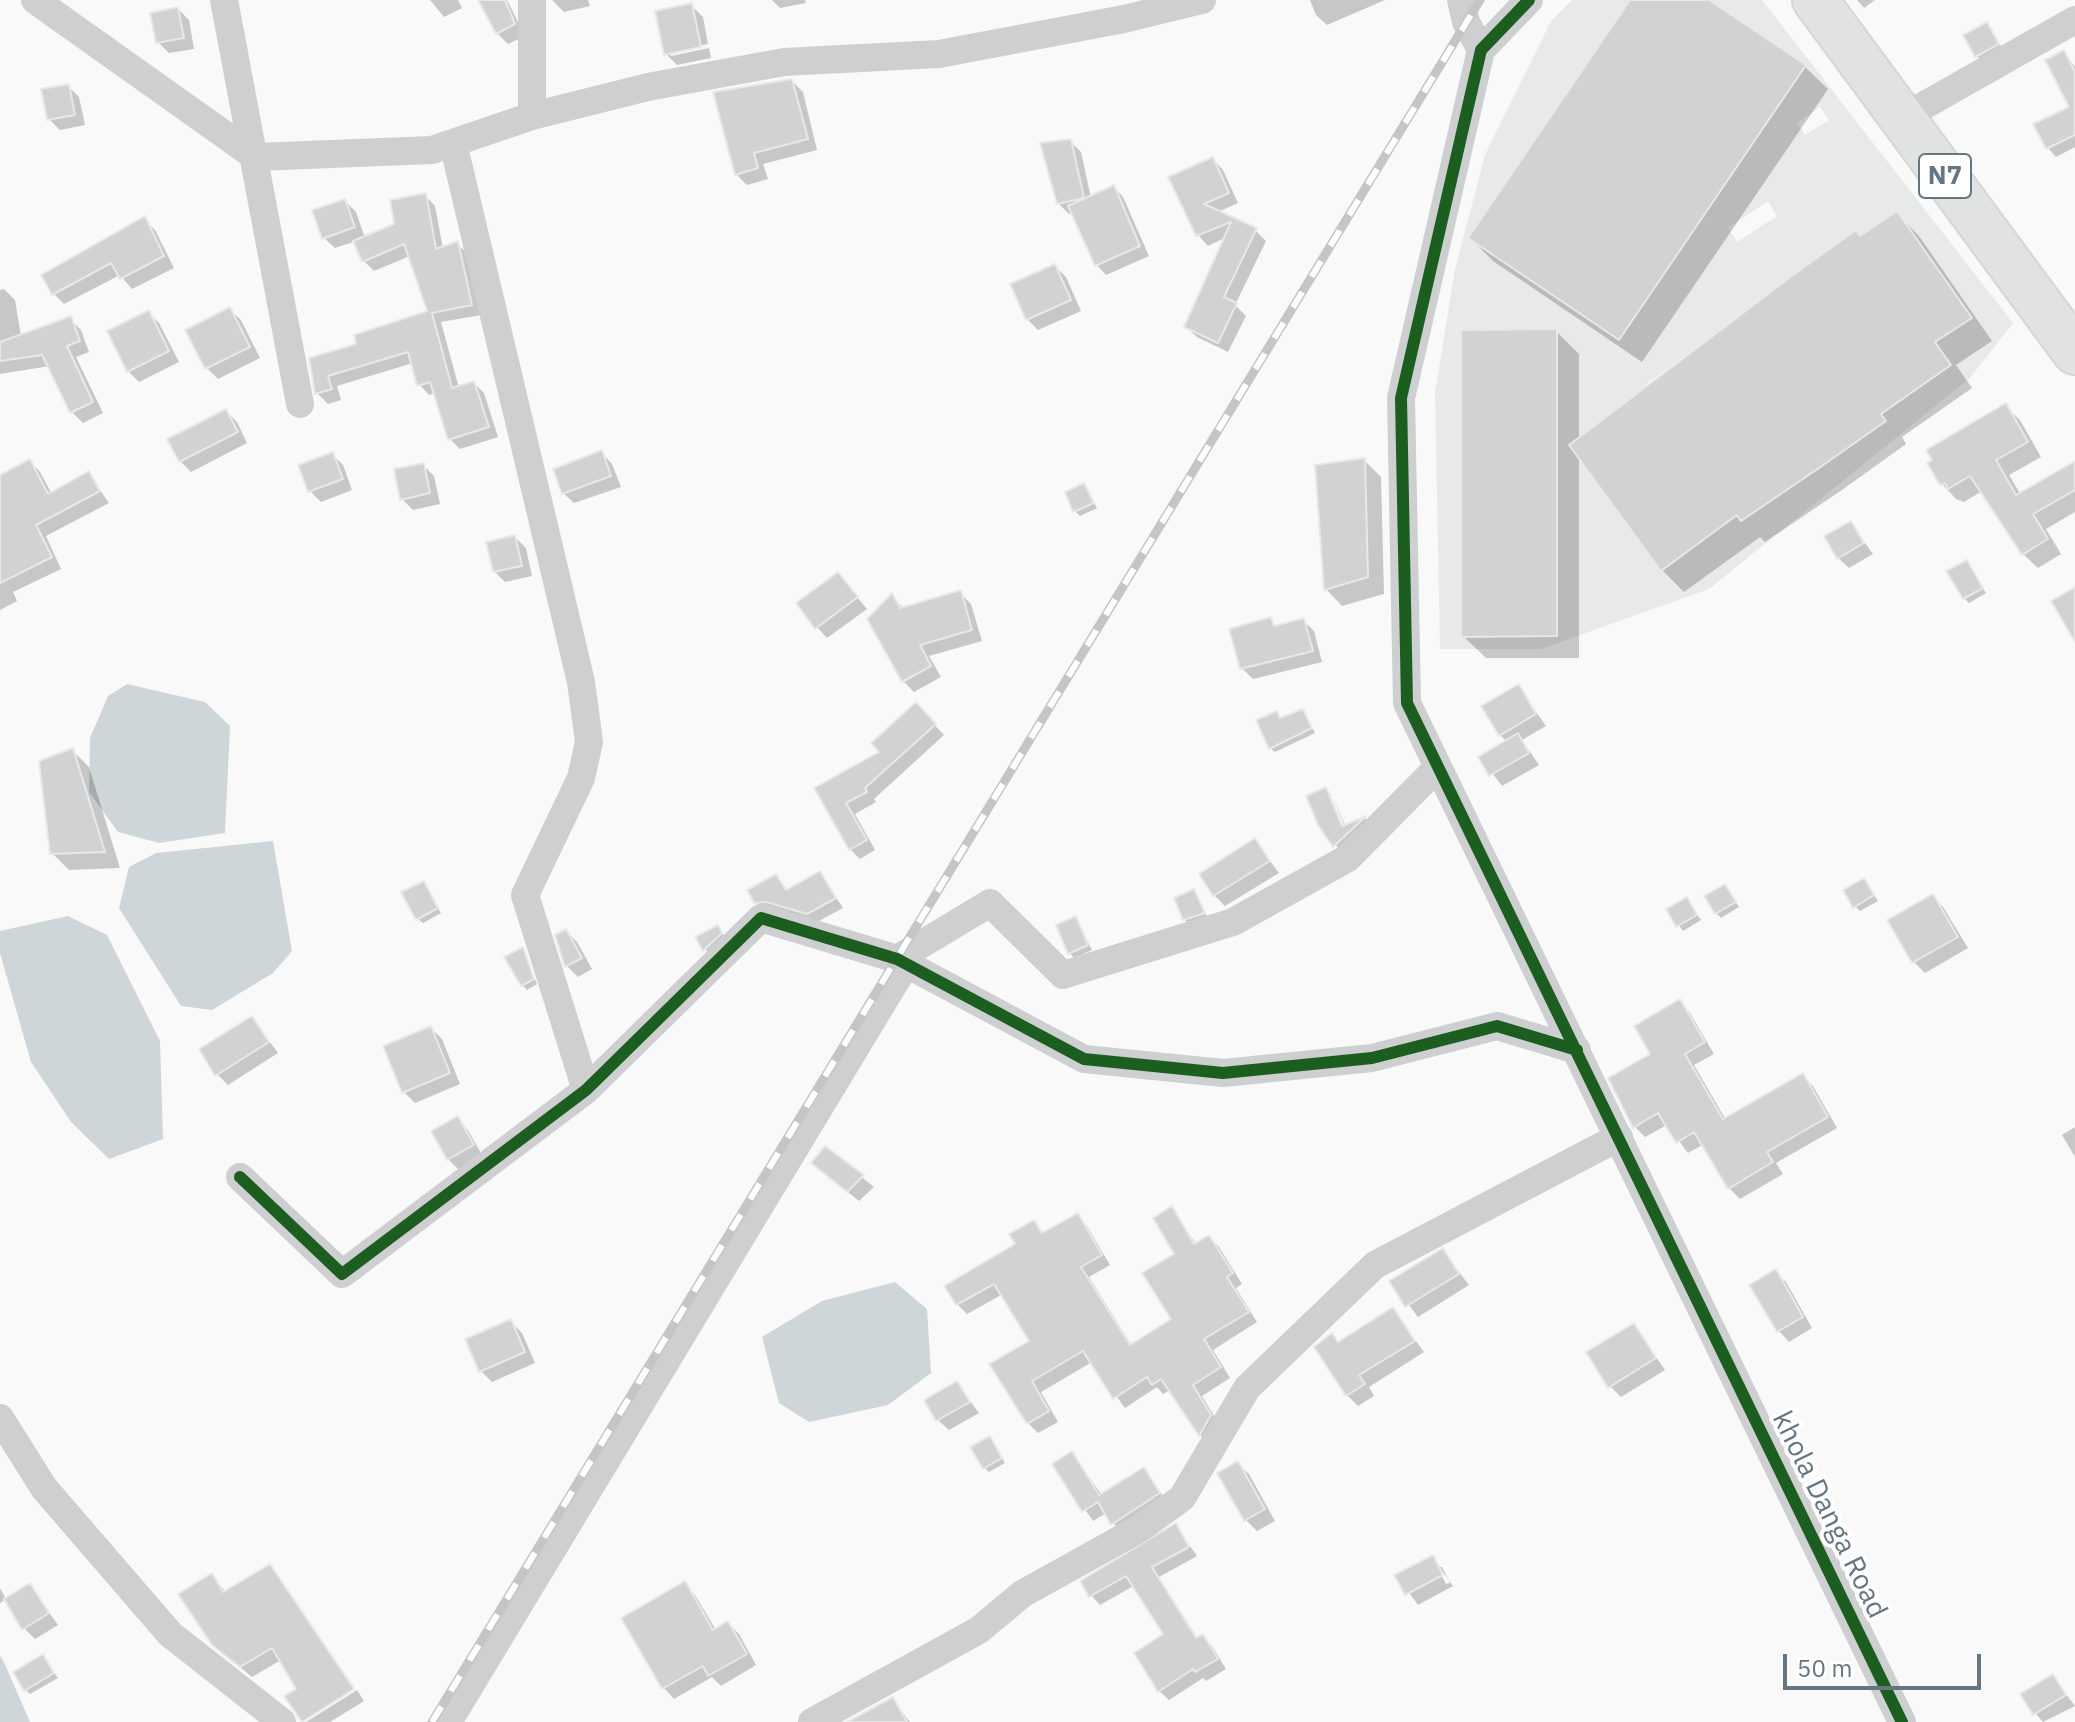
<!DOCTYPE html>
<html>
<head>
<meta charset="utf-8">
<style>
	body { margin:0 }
	#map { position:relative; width:2075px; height:1722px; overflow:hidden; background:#f9f9f9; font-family:"IBM Plex Sans",sans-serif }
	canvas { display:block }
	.scale { position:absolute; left:1783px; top:1654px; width:198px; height:36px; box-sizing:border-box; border:4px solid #657683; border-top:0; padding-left:10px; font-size:24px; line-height:28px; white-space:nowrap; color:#657683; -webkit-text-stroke:6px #fff; paint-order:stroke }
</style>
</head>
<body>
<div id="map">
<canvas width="2075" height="1722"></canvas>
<div class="scale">50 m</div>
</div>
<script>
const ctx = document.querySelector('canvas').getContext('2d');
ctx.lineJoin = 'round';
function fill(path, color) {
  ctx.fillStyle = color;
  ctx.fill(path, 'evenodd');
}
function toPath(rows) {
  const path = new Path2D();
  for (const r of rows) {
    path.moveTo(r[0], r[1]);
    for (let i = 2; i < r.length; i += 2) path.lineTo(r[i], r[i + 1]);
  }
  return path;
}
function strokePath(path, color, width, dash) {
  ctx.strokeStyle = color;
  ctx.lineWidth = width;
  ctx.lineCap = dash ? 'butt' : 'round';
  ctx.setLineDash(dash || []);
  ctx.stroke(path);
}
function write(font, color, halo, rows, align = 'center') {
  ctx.font = font + ' "IBM Plex Sans",sans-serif';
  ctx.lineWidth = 8;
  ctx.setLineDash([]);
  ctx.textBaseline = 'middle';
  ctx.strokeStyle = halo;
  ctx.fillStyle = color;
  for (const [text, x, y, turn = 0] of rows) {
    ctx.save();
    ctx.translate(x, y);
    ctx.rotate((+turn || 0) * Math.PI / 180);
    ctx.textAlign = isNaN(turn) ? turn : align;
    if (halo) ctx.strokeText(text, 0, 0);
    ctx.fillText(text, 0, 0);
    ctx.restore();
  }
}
fill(toPath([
	[1572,0,1630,0,1468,238,1619,340,1806,66,1709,0,1762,0,2013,323,1970,378,1709,589,1541,649,1440,649,1435,393,1455,269,1485,155,1551,21],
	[1820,107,1829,120,1805,135,1797,123],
	[1768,201,1777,216,1737,242,1728,228],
	[1897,211,1912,234,1867,231],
	[1855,231,1951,365,1888,409,1887,409],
	[1788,282,1886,421,1819,468,1721,329],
	[1949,283,1961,301,1937,317,1925,299],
	[1557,329,1557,636,1462,637,1461,330],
	[1708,339,1805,475,1742,521,1645,385],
	[1638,396,1729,521,1661,571,1569,445]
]), '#e8e9e9');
fill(toPath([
	[127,684,205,702,230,726,225,833,159,843,118,832,89,792,90,738,108,696],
	[273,841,292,951,273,973,212,1010,181,1006,119,908,129,867,156,853],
	[68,916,107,935,160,1041,163,1139,109,1159,71,1122,31,1062,0,953,0,931],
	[895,1282,927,1309,931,1373,888,1405,809,1422,779,1403,762,1337,822,1301],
	[0,1656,3,1660,30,1722,0,1722]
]), '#ced6d9');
fill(toPath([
	[430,0,458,0,462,8,444,17],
	[487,0,507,0,525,36,508,44,497,33],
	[552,0,588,0,590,6,564,12],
	[772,0,805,0,806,3,780,8],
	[1310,0,1385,0,1327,25,1316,15],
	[1632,0,1706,0,1805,67,1828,89,1642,362,1493,261,1470,238],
	[1857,0,1875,0,1864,8],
	[692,6,703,17,708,44,671,51,671,56,709,48,711,58,677,65,666,54],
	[178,9,189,20,194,49,169,53,158,42],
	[1986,25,2008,55,1987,67,1977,56],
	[2063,52,2075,67,2075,147,2056,157,2048,148,2072,108],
	[792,81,803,92,817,150,763,164,768,179,747,185,736,174],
	[68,86,79,97,85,125,60,130,49,119],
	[1070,141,1081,152,1091,198,1114,187,1123,197,1149,256,1106,275,1097,265,1074,213,1069,214,1058,203],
	[1213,159,1223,170,1238,203,1218,212,1255,230,1266,241,1235,305,1246,316,1228,352,1197,337,1186,327,1225,238,1208,246,1198,235,1170,178],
	[425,195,435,206,443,249,457,244,468,254,481,315,441,322,459,388,474,383,484,393,498,437,460,449,450,439,436,393,429,395,419,384,413,363,337,386,341,400,328,404,317,393,311,359,359,345,430,313,410,256,374,271,364,261,356,241,335,248,324,238,345,201,356,212,365,238,396,225],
	[1897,214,1919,236,1992,341,1956,365,1972,388,1902,437,1906,444,1842,490,1765,542,1760,537,1684,592,1662,570,1579,456,1579,658,1486,658,1463,636,1556,331,1579,354,1579,440],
	[144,219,155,230,174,268,132,289,120,275,64,304,53,293],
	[1055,266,1066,277,1081,311,1038,330,1027,319],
	[4,289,15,300,21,336,70,319,81,330,89,352,76,357,103,413,83,423,72,412,50,366,0,374,0,290],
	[230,310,241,320,260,358,218,379,207,368,188,331],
	[148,312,159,323,179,362,139,382,128,371],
	[2005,406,2020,420,2041,457,2009,475,2021,495,2075,470,2075,512,2046,529,2061,554,2038,568,2023,554,1982,491,1964,502,1956,499,1942,484,1934,460],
	[226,411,237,422,247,443,191,472,180,461],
	[602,453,612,464,621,487,574,503,563,493],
	[332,454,343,465,352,490,321,502,310,491],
	[1364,460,1381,477,1384,594,1342,606,1326,589],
	[30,461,40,472,52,494,89,474,109,503,46,536,61,569,13,592,17,601,0,610,0,477],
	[423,465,434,476,440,504,413,510,402,499],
	[1084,486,1097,508,1080,516,1075,511],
	[1851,523,1873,554,1849,568,1838,558],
	[515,537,526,548,532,576,505,582,494,571],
	[1966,562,1986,593,1969,603,1964,598],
	[838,574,867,609,827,638,817,627],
	[960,593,971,604,982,641,929,656,941,677,914,692,903,681,892,596,904,609],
	[1270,620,1278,627,1303,620,1314,631,1322,662,1253,679,1242,668],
	[1518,686,1546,726,1522,740,1539,765,1502,786,1480,757,1507,742,1500,735],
	[916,705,944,735,874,799,876,802,855,814,875,850,860,859,850,849,817,789,882,752],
	[1303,711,1315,733,1275,752,1270,748,1276,713,1281,718],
	[72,750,89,767,120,868,69,870,52,853],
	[1326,790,1332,796,1327,796,1345,836,1348,834,1332,796,1346,827,1365,818,1372,824,1342,853,1320,824],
	[1255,841,1279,873,1225,906,1214,895],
	[820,873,843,908,817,922,766,911,756,902,776,876,788,891],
	[1864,880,1878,901,1860,911,1855,906],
	[423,883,441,913,423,923,418,919],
	[1725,886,1739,907,1721,918,1716,913],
	[1194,892,1208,918,1189,924,1184,919],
	[1932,896,1943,907,1968,948,1925,973,1914,962,1890,921],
	[1686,899,1701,920,1683,931,1668,910],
	[1076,918,1092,950,1074,958,1070,953],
	[717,927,726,938,709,954,698,938],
	[566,931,577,942,592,969,578,977,567,966,558,936],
	[522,950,537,984,527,990,522,985],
	[1679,1002,1690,1013,1714,1054,1694,1065,1726,1120,1802,1076,1813,1086,1837,1128,1776,1163,1783,1174,1740,1199,1729,1188,1704,1144,1688,1153,1667,1125,1645,1137,1634,1126,1653,1055],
	[252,1018,278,1053,228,1085,217,1074],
	[431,1028,442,1039,460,1084,415,1103,404,1092,386,1047],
	[457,1119,468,1130,483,1157,459,1170,448,1159],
	[2075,1127,2075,1157,2062,1135],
	[825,1148,874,1187,859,1201,824,1173],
	[1171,1209,1197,1245,1209,1237,1219,1247,1242,1284,1236,1288,1257,1322,1213,1350,1230,1378,1202,1396,1220,1426,1208,1446,1170,1390,1163,1394,1157,1387,1125,1408,1092,1362,1041,1392,1058,1422,1038,1433,1028,1423,1032,1342,1003,1294,967,1314,957,1304,1018,1245,1034,1223,1045,1234,1077,1216,1087,1226,1110,1265,1089,1277,1132,1346,1174,1320,1176,1254],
	[1443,1251,1469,1285,1418,1317,1391,1281],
	[1775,1272,1786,1282,1812,1328,1789,1342,1779,1331],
	[1393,1310,1424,1352,1369,1387,1374,1396,1358,1406,1347,1395,1332,1335,1340,1343],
	[511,1322,522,1333,535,1363,492,1382,481,1371],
	[1634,1325,1665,1370,1621,1397,1610,1386],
	[957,1383,979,1413,949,1430,938,1420],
	[994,1444,1005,1463,989,1472,984,1467],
	[1072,1454,1102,1495,1143,1469,1168,1503,1122,1534,1106,1513,1093,1521,1054,1465],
	[1238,1464,1249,1474,1275,1521,1257,1531,1246,1520],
	[1176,1526,1197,1556,1159,1577,1198,1639,1203,1636,1212,1646,1226,1669,1206,1681,1203,1678,1169,1700,1159,1691,1166,1635,1135,1585,1100,1605,1091,1595],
	[1432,1557,1453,1586,1418,1605,1397,1576],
	[1437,1567,1442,1567,1450,1583,1446,1584],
	[270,1566,354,1687,302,1720,298,1689,281,1660,252,1677,213,1644,212,1576,226,1592],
	[684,1584,695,1595,716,1630,728,1623,739,1634,756,1665,721,1686,712,1677,674,1699,664,1688,624,1618],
	[30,1586,58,1625,35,1639,24,1628],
	[0,1588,6,1599,0,1603],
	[43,1657,58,1678,30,1694,25,1689],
	[2053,1676,2075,1706,2043,1722,2035,1713],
	[357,1690,364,1701,330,1722,306,1722],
	[892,1699,910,1722,864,1722]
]), '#0003');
const building = toPath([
	[478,0,505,0,515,24,496,34,478,0],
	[1630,0,1709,0,1806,65,1619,340,1468,238,1630,0],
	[692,3,701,47,664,55,655,11,692,3],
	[178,7,184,38,156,43,150,13,178,7],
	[1987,22,1999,44,1975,57,1963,35,1987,22],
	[2064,50,2075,72,2075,135,2046,149,2033,124,2069,107,2045,60,2064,50],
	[792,79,808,139,754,153,758,168,735,175,713,92,792,79],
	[69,84,75,115,47,120,41,89,69,84],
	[1071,139,1084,198,1057,204,1040,143,1071,139],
	[1213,157,1229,193,1204,204,1257,228,1224,297,1237,303,1218,343,1184,327,1231,222,1196,236,1168,177,1213,157],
	[1114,185,1140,246,1095,266,1068,206,1114,185],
	[426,193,436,249,458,241,472,305,432,313,452,388,474,381,489,427,448,440,430,382,417,386,408,352,328,376,332,389,315,394,309,358,356,344,354,335,427,311,404,244,362,262,353,241,394,224,390,200,426,193],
	[345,199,355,227,322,239,312,210,345,199],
	[1897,211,1972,318,1935,342,1951,365,1881,414,1886,421,1819,468,1741,521,1737,515,1661,571,1569,445,1792,276,1856,230,1860,236,1897,211],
	[145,216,164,256,120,279,111,263,52,295,41,275,145,216],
	[1055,264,1071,300,1026,320,1010,284,1055,264],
	[230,307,250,347,205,369,185,330,230,307],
	[149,310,169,351,127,372,107,331,149,310],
	[71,316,80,341,67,346,93,402,70,413,42,355,0,361,0,342,71,316],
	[1557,329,1557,636,1461,637,1461,330,1557,329],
	[2006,403,2028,442,1996,460,2016,495,2075,461,2075,490,2033,514,2048,539,2022,555,1970,476,1948,489,1945,483,1940,485,1927,463,1932,460,1926,450,2006,403],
	[226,409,238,432,179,462,167,439,226,409],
	[602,450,611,476,562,494,553,469,602,450],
	[333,452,343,479,308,492,298,465,333,452],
	[1365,458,1368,577,1324,590,1315,465,1365,458],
	[30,459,48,494,89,471,100,491,36,525,52,557,0,583,0,475,30,459],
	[424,463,430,493,400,500,394,469,424,463],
	[1084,483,1094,503,1073,512,1065,492,1084,483],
	[1851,521,1864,543,1837,559,1824,536,1851,521],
	[515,535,522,566,493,572,486,542,515,535],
	[1967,560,1983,588,1963,599,1946,571,1967,560],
	[838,572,858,597,815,629,796,603,838,572],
	[2075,587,2075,642,2051,601,2075,587],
	[961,590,972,630,920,645,931,666,902,682,867,619,892,593,900,608,961,590],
	[1271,617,1274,626,1304,618,1313,651,1240,669,1229,629,1271,617],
	[1519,684,1536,714,1499,736,1481,706,1519,684],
	[916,702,936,724,865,788,867,792,846,803,867,840,849,850,814,788,879,752,871,743,916,702],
	[1303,709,1312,728,1269,749,1256,720,1277,711,1280,718,1303,709],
	[1518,733,1529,753,1489,776,1478,757,1518,733],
	[73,748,105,852,50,854,39,761,73,748],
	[1326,787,1342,826,1366,816,1333,847,1318,825,1306,796,1326,787],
	[1255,838,1270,861,1213,896,1199,874,1255,838],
	[820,871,836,898,807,914,766,902,754,903,747,890,776,874,786,890,820,871],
	[1864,878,1874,895,1853,908,1843,890,1864,878],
	[424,881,438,908,416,920,401,892,424,881],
	[1725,884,1736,902,1715,914,1704,896,1725,884],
	[1194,889,1205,913,1183,920,1174,898,1194,889],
	[1933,894,1958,937,1912,963,1887,920,1933,894],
	[1687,897,1697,915,1676,927,1666,909,1687,897],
	[1076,916,1088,945,1068,954,1056,925,1076,916],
	[718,925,722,933,703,951,695,937,718,925],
	[566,929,582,958,565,967,555,935,566,929],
	[523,947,534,979,521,986,504,957,523,947],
	[1680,999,1705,1042,1685,1054,1723,1119,1803,1073,1828,1117,1767,1152,1773,1162,1728,1189,1694,1132,1676,1143,1658,1113,1633,1128,1608,1078,1650,1054,1634,1026,1680,999],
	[252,1016,269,1042,215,1076,199,1049,252,1016],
	[431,1026,450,1073,402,1093,383,1046,431,1026],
	[458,1116,474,1145,447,1160,431,1131,458,1116],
	[825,1146,864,1175,847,1192,811,1163,825,1146],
	[1172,1206,1194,1244,1209,1235,1233,1273,1227,1277,1249,1312,1204,1339,1221,1367,1193,1385,1211,1415,1199,1436,1161,1379,1152,1385,1147,1377,1113,1399,1083,1351,1032,1381,1049,1411,1027,1424,989,1364,1029,1341,994,1284,956,1305,944,1286,1015,1244,1009,1234,1034,1220,1042,1233,1078,1213,1102,1255,1081,1267,1130,1345,1171,1319,1142,1273,1174,1254,1153,1218,1172,1206],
	[1443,1248,1459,1274,1405,1307,1389,1281,1443,1248],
	[1776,1269,1803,1317,1777,1332,1749,1285,1776,1269],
	[1393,1307,1415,1341,1359,1375,1365,1384,1346,1396,1314,1347,1332,1333,1338,1342,1393,1307],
	[511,1319,525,1352,479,1372,465,1339,511,1319],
	[1634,1323,1656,1358,1608,1388,1586,1352,1634,1323],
	[957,1381,970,1402,936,1421,924,1400,957,1381],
	[990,1436,1002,1458,983,1469,970,1447,990,1436],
	[1072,1451,1099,1495,1144,1467,1160,1493,1111,1525,1098,1502,1082,1512,1052,1464,1072,1451],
	[1238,1461,1265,1509,1244,1521,1217,1473,1238,1461],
	[1176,1523,1189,1547,1152,1567,1196,1638,1203,1634,1218,1659,1195,1672,1193,1669,1158,1692,1134,1653,1163,1634,1126,1576,1089,1597,1080,1581,1176,1523],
	[1433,1555,1443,1575,1405,1595,1394,1575,1433,1555],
	[270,1564,354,1689,302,1722,284,1696,296,1689,272,1648,240,1667,212,1645,178,1594,212,1573,223,1592,270,1564],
	[685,1581,713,1630,728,1621,747,1654,708,1676,703,1666,662,1689,621,1618,685,1581],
	[30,1583,49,1613,22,1630,4,1599,30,1583],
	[43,1654,54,1673,24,1691,13,1672,43,1654],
	[2053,1674,2066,1695,2033,1715,2020,1694,2053,1674],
	[893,1697,907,1722,847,1722,893,1697]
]);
fill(building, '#d0d2d3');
strokePath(building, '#e8e8e8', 2);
const highway = toPath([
	[1815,0,2075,352]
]);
strokePath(highway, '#d5d6d6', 48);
strokePath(toPath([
	[35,0,256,157,432,150,532,116,532,0],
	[224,0,300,404],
	[1461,0,1466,22,1481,50],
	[1529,0,1481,50,1401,398,1407,703,1902,1722],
	[532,116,648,87,784,62,939,54,1124,19,1202,0],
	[1902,118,2075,20],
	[453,143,581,682,589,742,581,778,525,895,586,1090],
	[897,959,990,903,1063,975,1233,922,1348,858,1438,767],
	[240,1177,342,1274,586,1090,761,918,897,959,1084,1059,1223,1073,1372,1058,1497,1026,1577,1050],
	[0,1418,44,1488,170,1634,282,1722],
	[448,1722,906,964],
	[812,1722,979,1630,1022,1594,1139,1529,1182,1498,1247,1388,1375,1265,1619,1137]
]), '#cecfd0', 28);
strokePath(highway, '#e1e2e2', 44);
const rail = toPath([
	[432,1722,1480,0]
]);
strokePath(rail, '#c3c5c6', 9);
strokePath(rail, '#fff', 6, [18]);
strokePath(toPath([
	[1529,0,1481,50,1401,398,1407,703,1902,1722],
	[240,1177,342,1274,586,1090,761,918,897,959,1084,1059,1223,1073,1372,1058,1497,1026,1577,1050]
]), '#1b5e20', 12);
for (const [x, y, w] of [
	[1945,176,52]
]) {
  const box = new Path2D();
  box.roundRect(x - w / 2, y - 22, w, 44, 6);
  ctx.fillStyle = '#fff';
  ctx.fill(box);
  strokePath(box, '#657683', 2);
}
write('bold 26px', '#657683', null, [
	["N7",1945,176]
]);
write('28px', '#657683', '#fff', [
	["khola Danga Road",1829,1515,64]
]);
</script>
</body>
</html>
